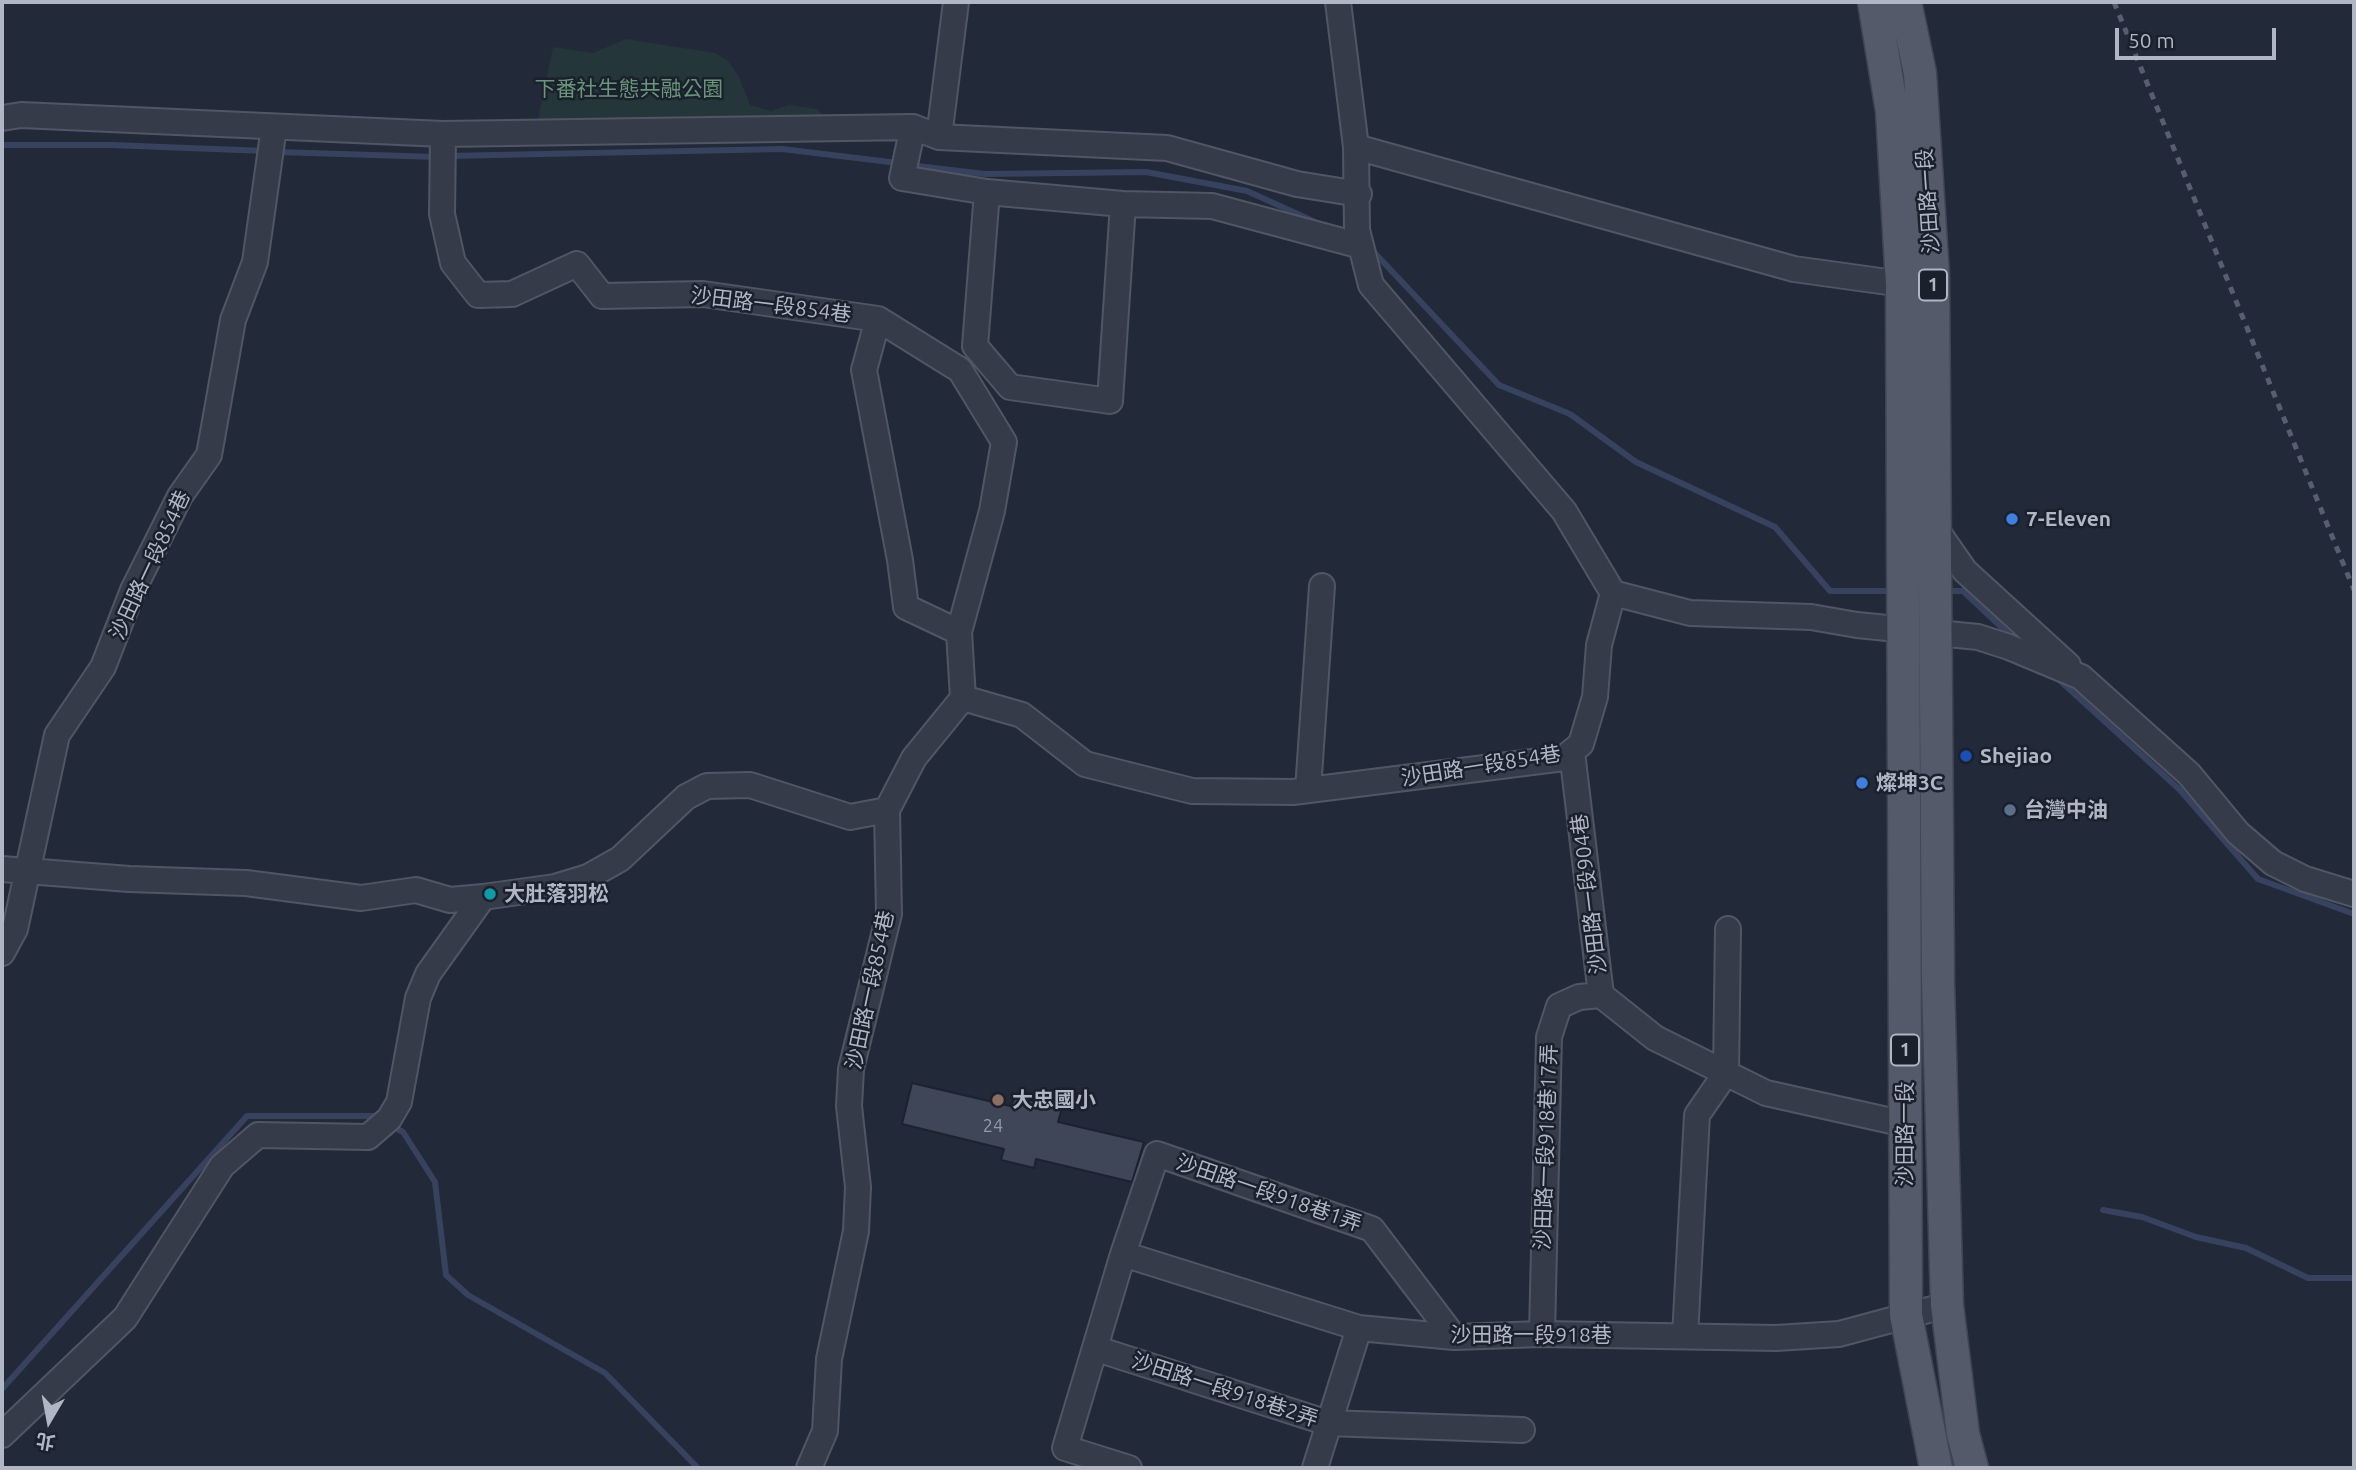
<!DOCTYPE html>
<html>
<head>
<meta charset="utf-8">
<style>
	body { margin:0 }
	#map { position:relative; width:2356px; height:1470px; overflow:hidden; background:#222938; font-family:Ubuntu,"Noto Sans TC",sans-serif }
	canvas { display:block }
	.frame { position:absolute; inset:0; border:4px solid #b1b6c5; pointer-events:none }
	.north { position:absolute; left:14px; top:1386px; width:70px; height:70px; -webkit-text-stroke:5px #1b202d; paint-order:stroke; rotate:190deg; font-size:19px; font-weight:700; line-height:28px; text-align:center; color:#b1b6c5 }
	.north::after { content:''; display:block; margin:auto; width:24px; height:32px; background:#b1b6c5; clip-path:polygon(50% 0,100% 100%,50% 72%,0 100%) }
	.scale { position:absolute; left:2115px; top:28px; width:161px; height:32px; box-sizing:border-box; border:4px solid #b1b6c5; border-top:0; padding-left:9px; font-size:21px; line-height:24px; white-space:nowrap; color:#b1b6c5; -webkit-text-stroke:5px #1b202d; paint-order:stroke }
</style>
</head>
<body>
<div id="map">
<canvas width="2356" height="1470"></canvas>
<div class="frame"></div>
<div class="north">北</div>
<div class="scale">50 m</div>
</div>
<script>
const ctx = document.querySelector('canvas').getContext('2d');
ctx.lineJoin = 'round';
function fill(path, color) {
  ctx.fillStyle = color;
  ctx.fill(path, 'evenodd');
}
function toPath(rows) {
  const path = new Path2D();
  for (const r of rows) {
    path.moveTo(r[0], r[1]);
    for (let i = 2; i < r.length; i += 2) path.lineTo(r[i], r[i + 1]);
  }
  return path;
}
function strokePath(path, color, width, dash) {
  ctx.strokeStyle = color;
  ctx.lineWidth = width;
  ctx.lineCap = dash ? 'butt' : 'round';
  ctx.setLineDash(dash || []);
  ctx.stroke(path);
}
function write(font, color, halo, rows, align = 'center') {
  ctx.font = font + ' Ubuntu,"Noto Sans TC",sans-serif';
  ctx.lineWidth = 5;
  ctx.setLineDash([]);
  ctx.textBaseline = 'middle';
  ctx.strokeStyle = halo;
  ctx.fillStyle = color;
  for (const [text, x, y, turn = 0] of rows) {
    ctx.save();
    ctx.translate(x, y);
    ctx.rotate((+turn || 0) * Math.PI / 180);
    ctx.textAlign = isNaN(turn) ? turn : align;
    if (halo) ctx.strokeText(text, 0, 0);
    ctx.fillText(text, 0, 0);
    ctx.restore();
  }
}
fill(toPath([
	[626,39,715,53,728,61,738,75,750,105,771,111,789,105,817,109,831,123,534,138,553,47,593,53]
]), '#25363a');
strokePath(toPath([
	[2,145,111,145,266,151],
	[277,152,437,157],
	[448,156,782,149,898,163],
	[909,165,985,174,1146,172,1247,191,1313,221],
	[1370,248,1499,385,1570,414,1636,462,1775,527,1830,591,1893,591],
	[1946,591,1963,591,2014,639],
	[2056,677,2179,789,2258,879,2354,914],
	[390,1125,403,1132,435,1182,446,1275,468,1295,605,1373,698,1468],
	[2103,1210,2142,1217,2196,1237,2246,1248,2308,1278,2354,1278],
	[2,1389,247,1116,375,1116,381,1119]
]), '#37425f', 6);
const building = toPath([
	[912,1083,1010,1106,1016,1097,1062,1108,1058,1122,1144,1142,1132,1182,1036,1159,1034,1168,1001,1160,1004,1149,902,1124,912,1083]
]);
fill(building, '#3f4658');
strokePath(building, '#1d2230', 2);
const minor = toPath([
	[1338,2,1356,147,1357,230,1371,285,1564,511,1613,593,1690,613,1811,617,1857,625,1978,637,2009,647,2081,677,2189,774,2238,833,2273,863,2305,879,2354,894],
	[2,118,21,115,443,134,913,127,939,137,1167,148,1297,184,1359,194],
	[913,127,902,178,987,192,1123,204,1212,206,1361,246],
	[443,134,442,214,453,263,478,295,512,294,577,264,602,296,703,294,878,319,960,370,1004,442,992,511,959,632,963,698],
	[939,137,956,2],
	[1356,147,1794,269,1902,284],
	[987,192,975,346,1010,387,1110,401,1123,204],
	[878,319,864,370,900,560,906,607,959,632],
	[1933,525,1965,571,2068,665],
	[1572,752,1601,995,1655,1038,1766,1093,1905,1124],
	[1308,790,1322,586],
	[2,869,129,879,246,883,361,898,416,890,450,900,483,897],
	[2,953,15,929,57,735,103,667,133,590,180,496,209,455,233,320,255,262,274,127],
	[1123,1254,1359,1328,1454,1337,1542,1334,1776,1338,1839,1334,1947,1305],
	[1542,1334,1549,1037,1559,1006,1579,997,1601,995],
	[1685,1336,1697,1115,1726,1073,1728,929],
	[1097,1349,1328,1423,1522,1430],
	[2,1435,125,1318,222,1166,258,1135,368,1137,389,1119,399,1102,418,998,428,974,483,897,555,887,588,877,620,859,686,797,707,786,750,785,850,817,887,810],
	[809,1468,825,1431,829,1359,856,1231,858,1187,849,1106,851,1069,889,914,887,810,914,758,963,698,1022,715,1085,764,1192,791,1293,792,1564,758,1581,744,1595,697,1599,645,1613,593],
	[1129,1468,1065,1448,1123,1254,1157,1154,1372,1229,1454,1337],
	[1315,1468,1359,1328]
]);
const major = toPath([
	[1874,2,1892,111,1902,284,1906,1315,1936,1468],
	[1905,2,1920,73,1933,275,1938,982,1947,1305,1963,1434,1972,1468]
]);
strokePath(minor, '#515664', 28);
strokePath(major, '#3f4452', 35);
strokePath(minor, '#363b49', 24);
strokePath(major, '#545a69', 32);
strokePath(toPath([
	[2114,2,2354,590]
]), '#585e70', 5, [7, 7]);
for (const [x, y, r, color] of [
	[2012,519,7,"#3f7fe0"],
	[1966,756,7,"#1a4fb4"],
	[1862,783,7,"#3f7fe0"],
	[2010,810,7,"#5c6f8a"],
	[490,894,7,"#0f9aa8"],
	[998,1100,7,"#8d6e63"]
]) {
  const dot = new Path2D();
  dot.arc(x, y, r, 0, 2 * Math.PI);
  ctx.fillStyle = color;
  ctx.fill(dot);
  strokePath(dot, '#1b202d', 2.5);
}
write('18px', '#949aaa', null, [
	["24",993,1126]
]);
for (const [x, y, w] of [
	[1933,285,28],
	[1905,1050,28]
]) {
  const box = new Path2D();
  box.roundRect(x - w / 2, y - 15.5, w, 31, 5);
  ctx.fillStyle = '#1b202d';
  ctx.fill(box);
  strokePath(box, '#b1b6c5', 2);
}
write('bold 19px', '#b1b6c5', null, [
	["1",1933,285],
	["1",1905,1050]
]);
write('21px', '#699579', '#1b202d', [
	["下番社生態共融公園",629,89]
]);
write('21px', '#b1b6c5', '#1b202d', [
	["沙田路一段",1928,201,-94],
	["沙田路一段854巷",771,305,7],
	["沙田路一段854巷",150,565,-65],
	["沙田路一段854巷",1481,766,-9],
	["沙田路一段904巷",1589,894,-97],
	["沙田路一段854巷",870,990,-78],
	["沙田路一段",1905,1134,-90],
	["沙田路一段918巷17弄",1546,1147,-88],
	["沙田路一段918巷1弄",1269,1193,19],
	["沙田路一段918巷",1531,1335],
	["沙田路一段918巷2弄",1225,1390,18]
]);
write('bold 21px', '#b1b6c5', '#1b202d', [
	["7-Eleven",2026,519],
	["Shejiao",1980,756],
	["燦坤3C",1876,783],
	["台灣中油",2024,810],
	["大肚落羽松",504,894],
	["大忠國小",1012,1100]
], 'left');
</script>
</body>
</html>
